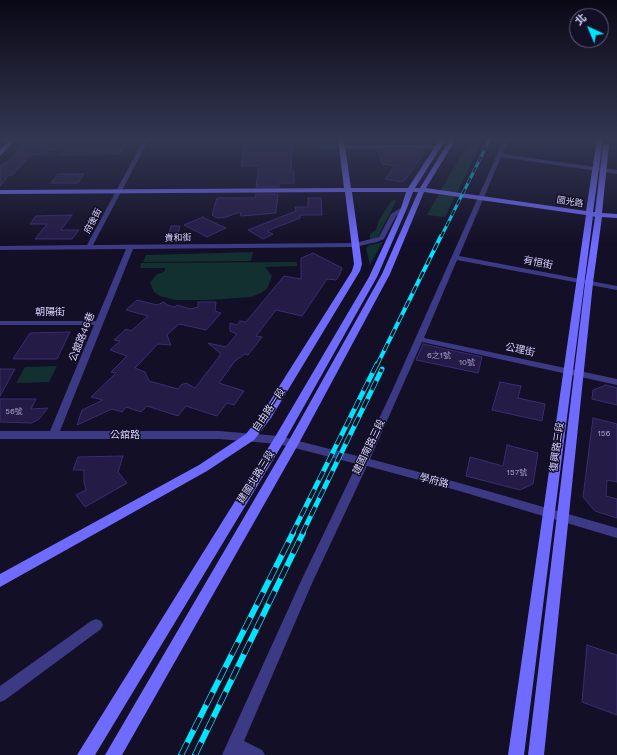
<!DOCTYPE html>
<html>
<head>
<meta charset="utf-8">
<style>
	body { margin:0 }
	#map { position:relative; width:617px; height:755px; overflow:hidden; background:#130f26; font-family:"Work Sans","Noto Sans TC",sans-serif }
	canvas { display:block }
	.north { position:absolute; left:569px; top:8px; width:40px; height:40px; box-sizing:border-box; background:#130f26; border:1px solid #625e7d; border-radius:50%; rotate:316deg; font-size:11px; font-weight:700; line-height:16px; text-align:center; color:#d9d4ff }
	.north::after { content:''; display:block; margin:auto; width:14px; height:18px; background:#00e5ff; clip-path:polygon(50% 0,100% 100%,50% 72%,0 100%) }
</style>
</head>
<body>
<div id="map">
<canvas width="617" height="755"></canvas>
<div class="north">北</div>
</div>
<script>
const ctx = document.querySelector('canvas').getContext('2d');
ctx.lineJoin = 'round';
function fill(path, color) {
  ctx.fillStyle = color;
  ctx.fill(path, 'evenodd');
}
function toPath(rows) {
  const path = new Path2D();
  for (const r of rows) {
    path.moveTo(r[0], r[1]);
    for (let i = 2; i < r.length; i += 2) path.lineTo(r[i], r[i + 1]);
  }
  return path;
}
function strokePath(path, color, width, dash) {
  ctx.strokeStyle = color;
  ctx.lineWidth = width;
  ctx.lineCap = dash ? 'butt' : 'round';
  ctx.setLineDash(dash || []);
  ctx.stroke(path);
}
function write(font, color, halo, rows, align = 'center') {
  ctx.font = font + ' "Work Sans","Noto Sans TC",sans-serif';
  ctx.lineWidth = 3;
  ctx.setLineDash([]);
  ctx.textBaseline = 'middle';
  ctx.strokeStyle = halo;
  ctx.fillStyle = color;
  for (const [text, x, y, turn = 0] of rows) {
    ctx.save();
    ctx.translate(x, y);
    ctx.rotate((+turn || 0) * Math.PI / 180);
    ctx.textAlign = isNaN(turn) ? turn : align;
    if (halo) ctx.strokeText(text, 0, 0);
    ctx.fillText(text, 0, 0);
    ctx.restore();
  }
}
fill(toPath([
	[65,139,131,139,120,155,60,156,66,147,59,146],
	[328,139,336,139,336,150,323,149,316,145,320,141],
	[470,139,483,139,445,217,427,215],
	[392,200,396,201,378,237,370,240,370,234,376,230,379,220],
	[383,242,370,265,366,248,369,245],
	[253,252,251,261,143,262,146,255],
	[297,262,297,266,265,267,272,276,267,289,261,293,251,297,209,300,175,300,160,296,154,292,150,283,156,275,165,271,165,268,140,268,141,263],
	[57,366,49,382,16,383,25,367]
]), '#12302f');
const building = toPath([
	[19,139,64,139,55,150,48,150,46,154,30,155,13,175,9,175,0,186,0,167,4,163,7,163,22,145,19,139],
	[246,139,293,139,291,171,294,171,294,183,279,183,279,187,256,187,259,166,241,166,246,139],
	[378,150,420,150,425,152,405,180,401,182,385,179,395,166,382,164,378,150],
	[58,174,84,174,78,183,51,183,58,174],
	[256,194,278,194,276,213,241,216,240,212,226,217,217,218,212,215,217,198,255,198,256,194],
	[308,198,321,198,322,215,300,215,300,218,267,231,273,234,263,239,248,230,296,211,295,207,308,207,308,198],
	[72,215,61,230,79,230,72,239,35,239,47,224,30,224,36,216,72,215],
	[203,217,206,219,226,228,207,237,184,225,203,217],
	[171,226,180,226,177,238,168,238,171,226],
	[313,253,342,268,340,274,336,280,327,279,302,316,276,310,256,336,262,337,248,355,245,354,235,361,219,383,244,391,234,405,227,403,217,416,186,406,178,416,147,406,141,412,126,407,122,412,112,409,77,425,82,410,103,400,91,397,116,373,111,372,127,356,110,350,120,341,114,340,126,329,131,331,148,316,126,310,137,300,157,305,164,302,167,305,175,307,177,305,191,309,198,307,198,302,216,302,215,311,221,313,206,330,179,324,167,335,171,345,158,344,135,368,145,372,149,381,178,389,181,385,186,383,195,388,221,354,208,343,226,347,237,334,230,331,230,323,237,325,240,321,246,322,284,276,301,279,301,258,313,253],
	[70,332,57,359,13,359,30,333,70,332],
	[423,344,482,357,478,373,416,360,423,344],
	[0,369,15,369,0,396,0,369],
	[500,382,521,386,518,398,545,404,542,421,492,410,500,382],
	[606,385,617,388,617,405,592,399,593,390,606,385],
	[0,399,36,399,31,409,48,408,39,419,32,423,0,422,0,399],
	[593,418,617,424,617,482,607,480,606,496,617,499,617,518,595,511,583,497,593,418],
	[507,445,538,453,533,484,520,490,466,476,470,457,503,466,507,445],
	[123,456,118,472,127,483,85,507,76,495,86,490,84,482,84,470,73,470,78,457,123,456],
	[587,645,617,655,617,715,582,702,587,645]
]);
fill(building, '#241b47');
strokePath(building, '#3b2d73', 1);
fill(toPath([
	[144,139,149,139,93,245,355,243,379,237,391,214,402,207,407,208,396,216,384,239,377,242,355,247,133,249,60,431,219,431,279,436,361,457,392,391,504,139,509,139,502,154,617,170,617,174,501,157,459,256,617,286,617,290,457,260,424,338,617,379,617,385,422,342,370,459,456,482,617,528,617,538,456,490,367,466,313,581,244,741,262,750,265,755,222,755,301,581,357,464,279,444,219,439,0,439,0,431,50,431,94,325,0,325,0,321,96,321,126,249,0,250,0,246,87,245,144,139],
	[437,145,439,146,439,148,342,149,339,147,342,145,437,145],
	[96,619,101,621,103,625,101,629,5,700,0,702,0,686,91,621,96,619]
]), '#3d3a85');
fill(toPath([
	[10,139,16,139,0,156,0,150,10,139],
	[338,139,344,139,351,188,408,188,440,139,446,139,415,188,420,188,450,139,456,139,426,188,586,211,597,139,603,139,593,212,595,212,603,145,606,143,609,145,602,213,617,214,617,218,602,217,593,283,544,755,528,755,585,283,595,217,593,216,565,433,524,755,508,755,586,215,424,192,390,274,299,443,122,755,105,755,288,442,382,274,418,192,413,192,407,208,377,277,285,440,95,755,77,755,275,437,369,277,401,208,406,192,352,192,362,264,360,271,271,418,254,440,207,471,0,587,0,574,199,465,246,434,263,412,352,271,354,264,345,192,0,194,0,190,344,188,338,139]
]), '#6f6bff');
const railFar3 = toPath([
	[441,237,490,139]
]);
const railFar2 = toPath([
	[377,365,441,236]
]);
const railFar1 = toPath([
	[292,534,377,364],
	[302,534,382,369]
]);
const rail = toPath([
	[181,755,293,533],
	[195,755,303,533]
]);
strokePath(railFar3, '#00e5ff', 3);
strokePath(railFar2, '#00e5ff', 4);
strokePath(railFar1, '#00e5ff', 5);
strokePath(rail, '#00e5ff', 6);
strokePath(railFar3, '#130f26', 2, [6]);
strokePath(railFar2, '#130f26', 2.5, [8]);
strokePath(railFar1, '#130f26', 3.5, [10]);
strokePath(rail, '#130f26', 4.5, [14]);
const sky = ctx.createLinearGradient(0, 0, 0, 245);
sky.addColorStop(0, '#0a0815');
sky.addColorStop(0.57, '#333752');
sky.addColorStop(1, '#33375200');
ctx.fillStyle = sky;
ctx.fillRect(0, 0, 617, 245);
write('8px', '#aca6d1', null, [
	["6之1號",439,356],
	["10號",467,363],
	["56號",14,412],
	["156",604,434],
	["157號",517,473]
]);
write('9px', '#d9d4ff', '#130f26', [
	["國光路",570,202,9],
	["府後街",93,221,-62],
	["貴和街",178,238,-1]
]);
write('10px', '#d9d4ff', '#130f26', [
	["有恒街",538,263,11],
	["朝陽街",50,312],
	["公舘路46巷",82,337,-68],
	["公理街",520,350,12],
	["自由路一段",269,410,-56],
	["公舘路",125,435],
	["建國南路三段",369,447,-64],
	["復興路三段",557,447,-82],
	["建國北路三段",256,477,-58],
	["學府路",434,481,15]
]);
</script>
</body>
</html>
